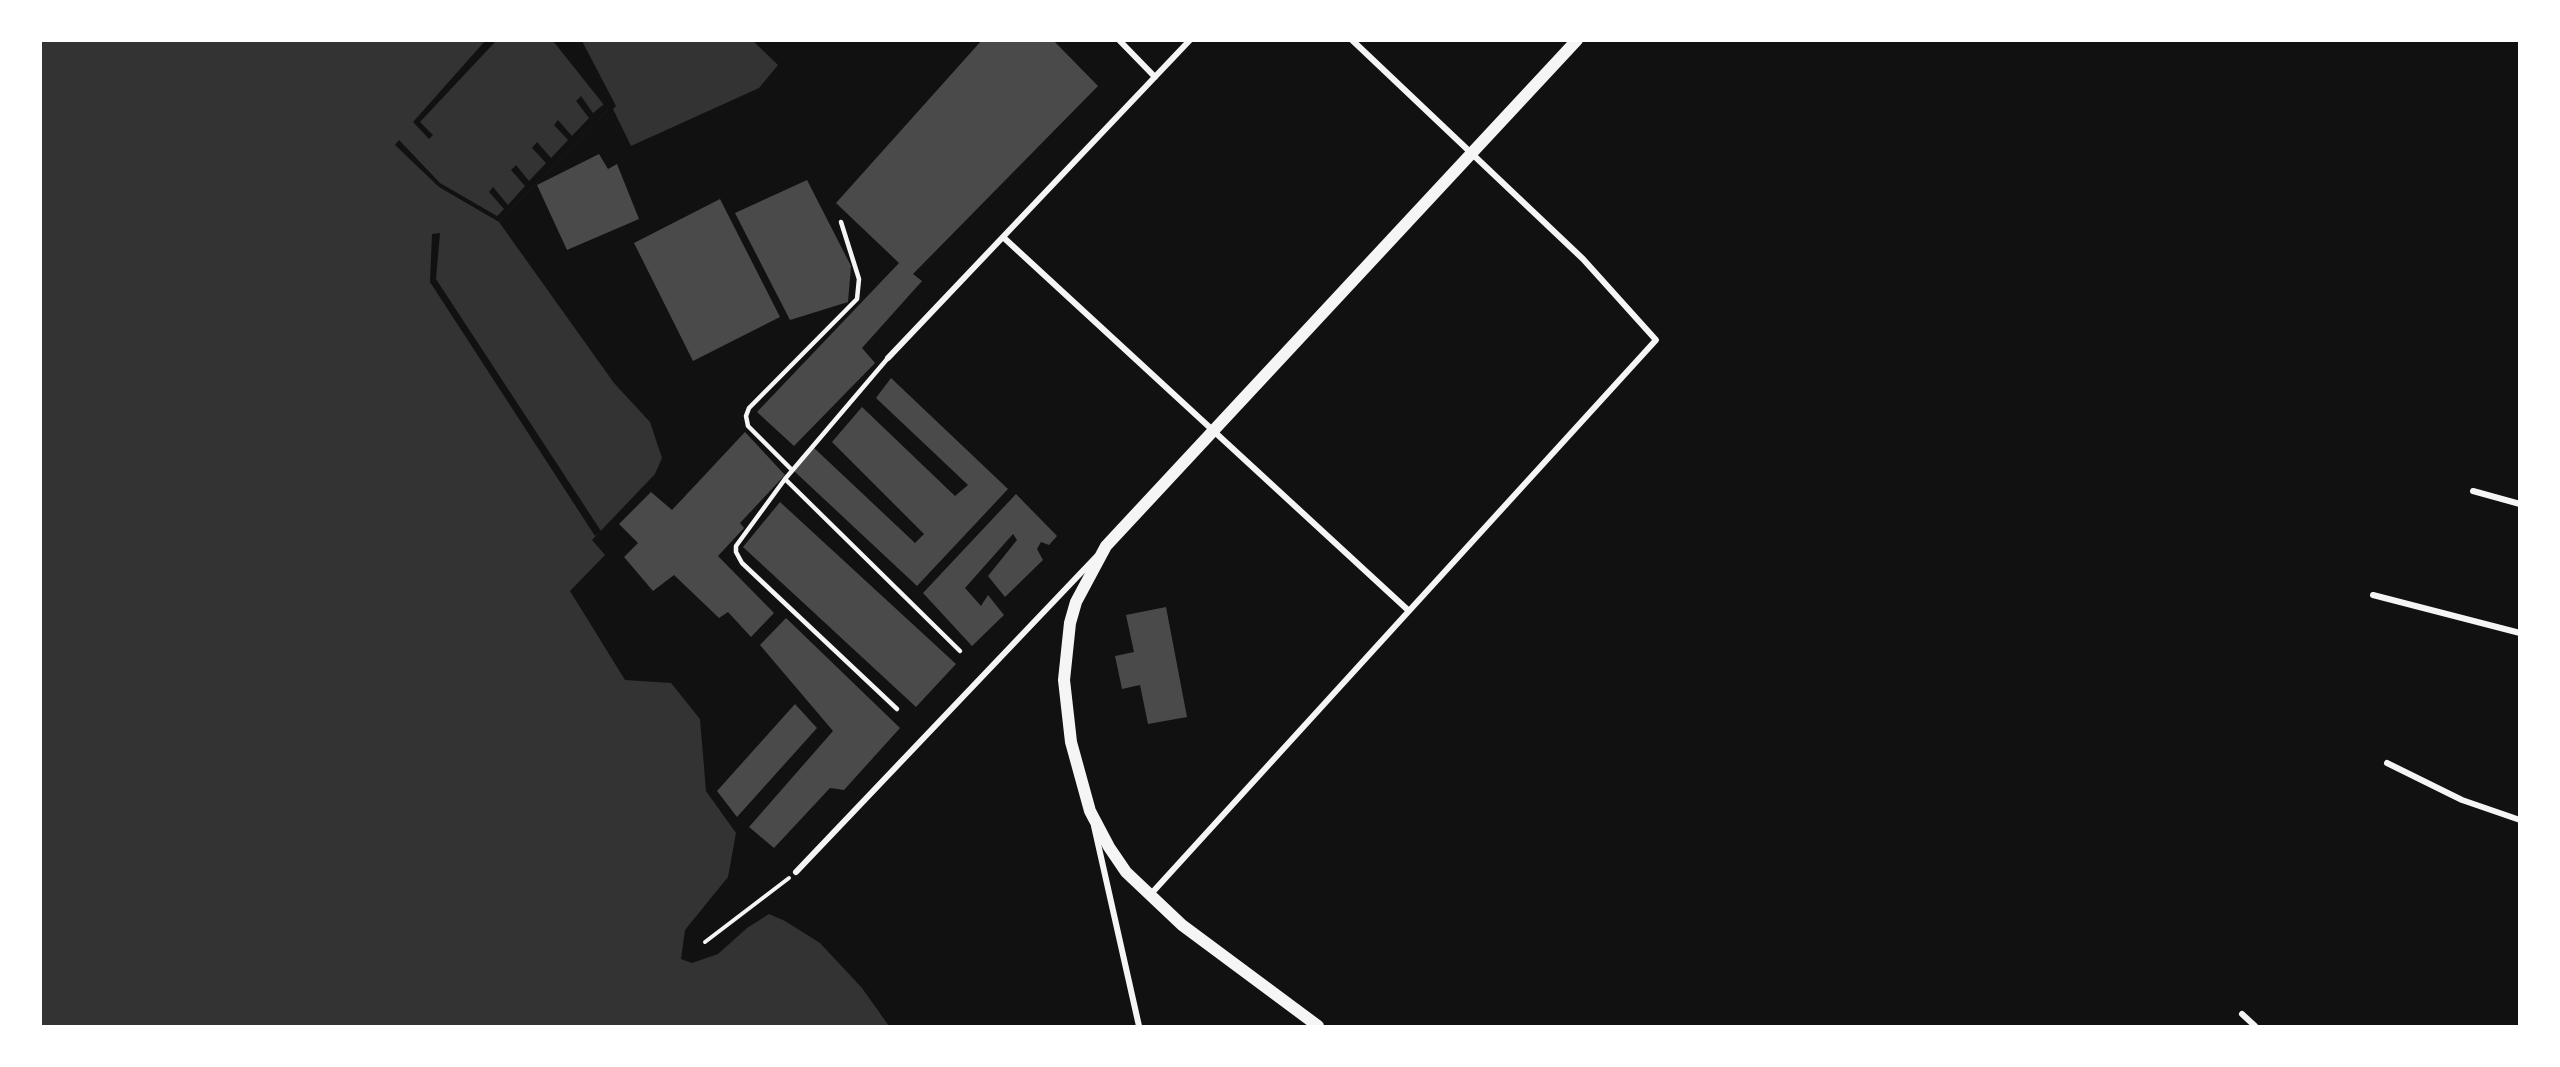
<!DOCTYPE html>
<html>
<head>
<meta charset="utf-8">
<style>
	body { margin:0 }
	#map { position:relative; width:2560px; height:1067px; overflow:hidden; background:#111; font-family:"PT Sans Narrow",sans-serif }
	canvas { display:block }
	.frame { position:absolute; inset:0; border:42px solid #fff; pointer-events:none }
</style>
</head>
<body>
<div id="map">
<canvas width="2560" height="1067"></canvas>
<div class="frame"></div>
</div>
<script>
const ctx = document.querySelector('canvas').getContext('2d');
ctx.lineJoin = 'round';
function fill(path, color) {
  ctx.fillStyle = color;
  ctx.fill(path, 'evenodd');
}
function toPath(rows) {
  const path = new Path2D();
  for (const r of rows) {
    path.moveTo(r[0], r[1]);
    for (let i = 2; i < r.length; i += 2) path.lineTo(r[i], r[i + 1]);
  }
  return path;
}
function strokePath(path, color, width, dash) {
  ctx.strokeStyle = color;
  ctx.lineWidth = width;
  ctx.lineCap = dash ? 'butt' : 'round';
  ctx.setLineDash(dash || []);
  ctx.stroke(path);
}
fill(toPath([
	[40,41,553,41,608,110,499,222,614,383,650,422,662,458,655,474,592,540,605,555,570,591,625,680,671,683,700,719,706,791,736,833,728,877,685,930,681,959,692,963,718,954,747,928,769,914,785,921,820,943,862,988,889,1026,41,1026],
	[582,41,753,41,778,65,759,88,631,146,613,109,616,106]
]), '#333');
fill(toPath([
	[485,41,496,41,420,122,433,135,429,139,413,122],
	[581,96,593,113,604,104,608,110,499,222,439,187,395,145,399,140,440,183,497,216,504,209,489,192,493,187,508,205,525,186,511,170,516,165,529,181,546,163,532,148,537,142,551,158,568,140,554,125,558,120,572,136,589,118,576,101],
	[440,233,436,279,601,531,595,536,430,282,432,234]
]), '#111');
fill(toPath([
	[982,40,1053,40,1098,86,913,274,922,281,862,348,875,363,794,446,757,412,899,263,836,203],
	[599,154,608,169,617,164,639,219,567,250,537,185],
	[807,180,851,266,848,302,790,320,735,213],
	[720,199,780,317,693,361,634,243],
	[891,378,1008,489,917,586,793,470,812,446,915,543,924,534,832,442,862,407,955,496,968,485,876,398],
	[745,432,785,475,740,523,744,528,718,556,774,613,751,637,728,612,719,618,674,575,653,591,624,557,638,543,619,524,651,492,672,510],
	[1016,494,1057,536,1049,545,1041,542,1037,549,1043,560,1005,597,988,576,1017,540,1013,534,965,588,981,606,988,595,1004,615,972,646,923,593],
	[780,502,956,664,916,707,743,547],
	[1166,607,1187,717,1148,724,1140,685,1122,689,1115,656,1134,652,1126,615],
	[786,618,900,728,844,790,830,788,774,848,749,827,833,731,760,645],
	[795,704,817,728,737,817,717,791]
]), '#4a4a4a');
strokePath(toPath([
	[705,942,789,878]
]), '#f5f5f5', 4);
strokePath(toPath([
	[888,358,785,479,960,651],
	[791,469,748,426,746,416,749,408,857,299,859,279,841,222],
	[785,479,736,546,736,552,742,563,897,709]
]), '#f5f5f5', 4.5);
strokePath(toPath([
	[1119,40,1155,77],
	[1003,237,1409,611],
	[888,358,1190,40],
	[2473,491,2520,504],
	[2373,595,2520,633],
	[2387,763,2462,800,2520,820],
	[1094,826,1139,1026],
	[796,872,1096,557],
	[1150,895,1656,340,1583,259,1352,40],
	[2242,1014,2255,1026]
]), '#f5f5f5', 6);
strokePath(toPath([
	[1318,1026,1182,925,1126,872,1109,847,1090,811,1071,742,1064,680,1070,623,1076,602,1106,546,1577,40]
]), '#f5f5f5', 12);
</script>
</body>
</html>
